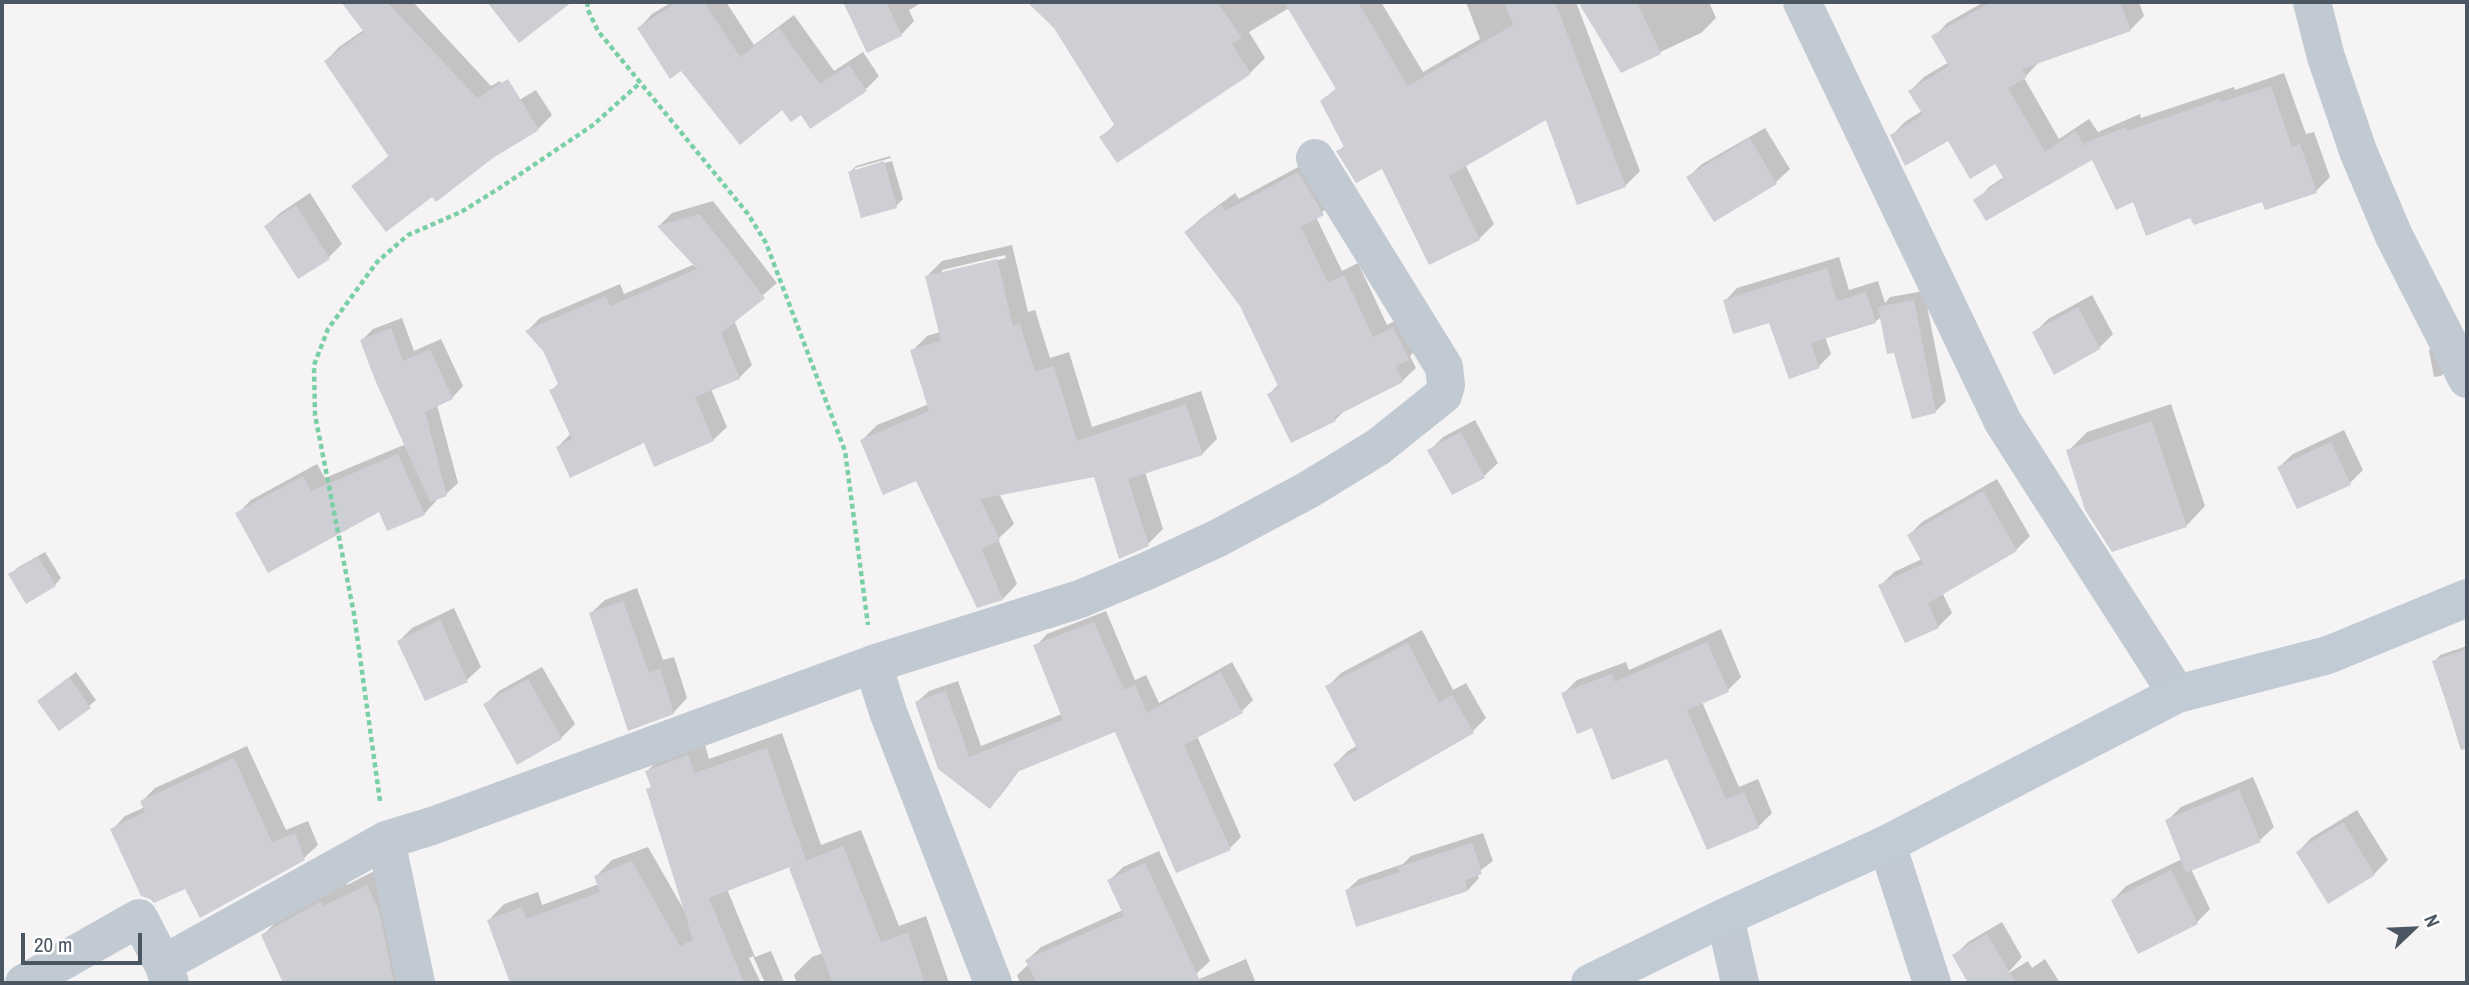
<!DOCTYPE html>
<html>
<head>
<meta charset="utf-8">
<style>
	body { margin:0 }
	#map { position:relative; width:2469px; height:985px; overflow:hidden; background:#f5f3f3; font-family:"Archivo Narrow",sans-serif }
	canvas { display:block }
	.frame { position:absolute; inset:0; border:4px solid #4a5661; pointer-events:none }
	.north { position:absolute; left:2378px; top:894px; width:70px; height:70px; -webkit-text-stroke:5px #fff; paint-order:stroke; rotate:67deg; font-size:19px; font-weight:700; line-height:28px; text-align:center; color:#4a5661 }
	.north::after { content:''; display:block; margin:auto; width:24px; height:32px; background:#4a5661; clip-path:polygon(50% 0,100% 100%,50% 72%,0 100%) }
	.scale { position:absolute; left:21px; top:933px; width:121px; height:32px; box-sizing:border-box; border:4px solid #4a5661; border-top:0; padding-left:9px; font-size:21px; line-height:24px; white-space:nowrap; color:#4a5661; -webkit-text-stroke:5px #fff; paint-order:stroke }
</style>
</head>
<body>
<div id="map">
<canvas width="2469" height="985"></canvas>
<div class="frame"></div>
<div class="north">N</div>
<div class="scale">20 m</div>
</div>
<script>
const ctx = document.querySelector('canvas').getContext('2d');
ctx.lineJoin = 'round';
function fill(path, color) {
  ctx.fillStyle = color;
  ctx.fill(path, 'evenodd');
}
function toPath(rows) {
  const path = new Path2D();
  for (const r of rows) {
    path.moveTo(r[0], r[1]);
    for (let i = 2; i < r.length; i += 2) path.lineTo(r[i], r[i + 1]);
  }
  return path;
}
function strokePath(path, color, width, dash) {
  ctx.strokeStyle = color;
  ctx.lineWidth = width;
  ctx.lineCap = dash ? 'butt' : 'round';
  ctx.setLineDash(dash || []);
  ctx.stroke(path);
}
fill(toPath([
	[343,2,413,2,491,86,500,81,516,102,536,90,552,115,538,129,432,194,353,186,390,155,326,61,339,47,365,29],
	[672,2,726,2,754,45,794,15,834,71,863,52,879,76,865,90,801,112,783,108,681,69,639,28,652,14],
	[845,2,923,2,909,10,914,21,901,35,868,51],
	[1030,2,1381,2,1423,72,1480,39,1466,2,1576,2,1640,171,1625,186,1547,117,1465,164,1494,224,1479,239,1383,166,1339,151,1345,145,1322,102,1337,87,1289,8,1249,32,1265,58,1250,73,1101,138,1115,124,1055,27],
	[1580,2,1709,2,1716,18,1701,33,1622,70],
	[1984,2,2139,2,2144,16,2130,30,2040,61,2024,78,2059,139,2089,119,2098,132,2140,114,2141,118,2234,87,2235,90,2284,73,2306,134,2314,132,2330,177,2316,191,2191,215,2134,200,2093,158,1976,201,1989,187,2004,177,1996,162,1948,139,1892,135,1906,121,1922,111,1910,91,1924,77,1949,62,1934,37,1947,23],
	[1765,128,1790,169,1776,182,1714,220,1688,177,1702,164],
	[890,156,891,158,855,168,855,171,892,161,903,199,896,206,850,172,856,166],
	[1311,160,1337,200,1316,217,1342,271,1358,263,1387,325,1406,315,1421,345,1410,356,1416,368,1402,381,1346,409,1335,420,1292,441,1269,394,1279,384,1241,305,1186,232,1200,219,1235,193,1239,199],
	[310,193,342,244,329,257,299,277,266,226,280,213],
	[713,201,777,283,734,320,752,365,739,378,711,389,727,427,713,440,645,441,558,447,571,433,551,391,559,383,544,351,527,331,540,318,620,284,624,294,695,264,659,226,672,213],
	[1012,245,1028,312,1035,310,1050,358,1069,352,1092,427,1201,391,1217,439,1202,454,1145,472,1163,529,1148,544,1095,475,999,493,1014,524,998,539,1017,584,1003,599,978,606,917,479,862,440,877,425,929,404,912,351,927,336,940,332,927,276,942,261],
	[1005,255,1006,258,942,274,942,270],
	[1839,257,1849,290,1878,281,1885,303,1890,297,1924,291,1946,401,1935,412,1896,351,1882,316,1875,322,1825,337,1831,354,1819,366,1770,320,1725,301,1737,288],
	[2092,295,2113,334,2099,348,2055,372,2034,333,2048,319],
	[402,318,414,351,441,339,463,386,452,398,437,405,458,483,446,494,436,498,437,500,424,514,380,509,237,514,251,500,317,464,325,478,406,444,362,340,373,329],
	[2442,338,2454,362,2441,376,2434,377,2429,350],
	[2171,404,2205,506,2187,525,2113,550,2068,451,2087,432],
	[1475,420,1498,463,1484,476,1429,451,1443,437],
	[2344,430,2363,470,2350,483,2279,467,2293,454],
	[1997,479,2030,536,2016,550,1942,592,1952,613,1938,627,1880,586,1894,572,1922,559,1909,535,1922,522],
	[45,552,61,578,55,585,11,574,17,568],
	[637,588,663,660,674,657,687,698,674,712,630,728,591,613,605,600],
	[454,608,481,667,467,680,426,699,399,641,412,628],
	[1106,611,1135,680,1146,675,1159,703,1232,662,1253,700,1242,711,1197,736,1241,837,1230,848,1116,730,1021,768,1001,795,990,807,917,702,929,691,958,681,981,746,1062,714,1036,646,1047,634],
	[1721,629,1741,677,1728,690,1702,702,1739,787,1758,779,1772,813,1758,827,1668,756,1593,726,1563,694,1577,680,1626,662,1629,670],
	[1422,630,1453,690,1466,683,1486,718,1473,731,1335,764,1348,751,1358,745,1327,687,1341,673],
	[2467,646,2467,748,2461,750,2434,662,2440,655],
	[542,667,575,724,561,738,485,705,499,691],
	[76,672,96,700,89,706,46,695],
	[782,733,821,845,861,830,899,926,926,916,949,983,797,983,794,975,812,957,823,953,791,868,796,863,727,889,755,957,771,951,784,982,783,983,765,983,753,956,749,958,761,983,697,983,695,979,683,983,624,983,619,965,512,983,489,920,504,904,538,892,542,905,599,884,596,876,612,860,648,847,684,910,647,771,663,756,704,741,709,759],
	[247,746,286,830,308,821,318,845,304,858,185,886,112,830,125,816,145,807,142,801,155,788],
	[2253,777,2274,827,2260,840,2191,869,2210,909,2197,922,2113,900,2126,886,2182,859,2167,821,2181,807],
	[2357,810,2388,860,2374,874,2298,852,2311,838],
	[1483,833,1493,861,1477,873,1479,878,1468,890,1347,890,1359,879,1403,864,1411,856],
	[1159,851,1210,961,1196,974,1175,983,1020,983,1017,975,1029,964,1027,960,1041,947,1123,910,1109,881,1123,867],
	[390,863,431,983,285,983,263,935,286,912,345,879,347,885],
	[2002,922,2022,957,2007,974,2028,961,2032,968,2045,959,2060,983,1996,983,2005,972,1986,983,1970,983,1954,956,1968,942],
	[1246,959,1256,983,1193,983,1197,980]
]), '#0003');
fill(toPath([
	[341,2,387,2,477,98,508,79,539,130,493,158,436,202,432,197,386,232,351,186,389,157,324,61,364,32],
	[487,2,572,2,519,43],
	[677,2,704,2,740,57,779,28,820,84,849,65,867,91,810,129,801,115,791,122,782,110,740,145,681,71,670,79,637,28],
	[843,2,886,2,902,36,867,53],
	[1027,2,1217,2,1242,38,1232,44,1251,74,1117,163,1099,137,1115,126,1054,28],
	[1284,2,1358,2,1408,86,1513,25,1504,2,1555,2,1626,187,1577,205,1546,120,1449,176,1480,240,1429,265,1382,169,1356,183,1336,151,1344,147,1320,101,1336,89],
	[1578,2,1637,2,1661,54,1621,73],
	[1991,2,2120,2,2131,31,2022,69,2027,77,2008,88,2045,152,2075,131,2087,149,2085,143,2126,127,2127,131,2220,99,2221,102,2271,86,2292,147,2300,144,2317,193,2265,210,2262,202,2194,225,2190,218,2146,236,2133,202,2116,210,2092,160,1986,221,1973,200,2004,179,1995,164,1970,179,1948,141,1905,166,1890,135,1923,115,1908,91,1949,66,1931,36],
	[1750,138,1777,184,1714,222,1686,177],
	[884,161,897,208,861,218,848,172],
	[1298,172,1324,215,1301,227,1328,283,1344,275,1373,337,1393,327,1409,360,1396,366,1403,382,1334,417,1336,421,1291,443,1267,394,1279,388,1240,306,1184,232,1221,205,1225,211],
	[296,205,330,259,298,279,264,226],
	[700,214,765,298,721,333,740,379,695,397,714,441,654,467,644,443,570,478,556,447,572,439,549,390,559,386,543,351,525,331,606,296,610,306,697,269,657,226],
	[997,259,1013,326,1020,324,1035,372,1054,366,1077,441,1186,404,1203,455,1128,479,1149,546,1119,559,1094,477,980,499,1000,540,982,549,1003,600,977,608,916,481,883,495,860,440,929,411,910,350,941,341,925,276],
	[1827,268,1837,301,1866,292,1876,323,1811,343,1820,368,1789,379,1769,323,1733,334,1723,300],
	[1914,300,1936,413,1912,419,1894,353,1887,354,1878,307],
	[2078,307,2100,349,2054,375,2032,332],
	[391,328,403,361,430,349,453,399,425,412,447,496,430,502,375,380,360,340],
	[2152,421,2187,527,2112,552,2085,510,2066,450],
	[1461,432,1485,478,1452,495,1427,450],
	[2331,442,2351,485,2297,509,2277,467],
	[398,454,425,515,387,531,379,512,268,573,235,513,303,476,311,491],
	[1983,491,2017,551,1928,603,1939,628,1905,643,1878,585,1923,564,1907,535],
	[38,557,56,586,26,604,8,574],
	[623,601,649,673,660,669,674,714,628,731,589,613],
	[440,620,468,682,425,701,397,641],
	[1094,622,1124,690,1135,685,1147,713,1220,672,1243,713,1184,745,1231,850,1176,873,1115,732,1017,772,990,809,938,769,915,702,946,691,969,757,1063,720,1033,645],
	[1707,642,1729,692,1687,710,1726,799,1744,792,1759,828,1707,850,1667,759,1612,780,1592,728,1577,734,1561,693,1612,674,1615,682],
	[1408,643,1439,703,1452,695,1474,733,1354,802,1333,764,1358,750,1325,686],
	[2467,649,2467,748,2462,749,2432,661],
	[69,677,91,708,59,731,37,701],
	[528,679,562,739,517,765,483,704],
	[767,748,806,861,709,898,744,983,510,983,487,920,522,907,526,919,600,892,594,876,632,861,680,946,693,940,646,789,651,787,645,771,688,755,694,773],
	[234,758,272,842,295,833,305,860,200,918,185,889,154,903,150,899,141,896,110,829,145,812,140,801],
	[2239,789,2261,842,2186,873,2165,820],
	[2343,822,2375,875,2328,904,2296,852],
	[1472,843,1482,874,1465,880,1468,891,1356,927,1345,890,1400,872,1398,867],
	[843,846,881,942,908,933,925,983,833,983,789,868],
	[1145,863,1201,983,1037,983,1025,960,1124,916,1107,880],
	[2171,870,2198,924,2138,954,2111,900],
	[367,885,379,911,394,983,283,983,261,935,321,901,323,906],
	[1987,934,2016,983,1968,983,1952,955]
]), '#cdcfd5');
strokePath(toPath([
	[588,2,587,8,598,31,748,214,766,243,845,451,868,625],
	[380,801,354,614,315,415,314,365,328,329,377,262,408,235,461,212,498,189,593,125,640,83]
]), '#7ad0a6', 4.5, [5, 3.5]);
strokePath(toPath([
	[1802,2,2003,422,2177,694],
	[2312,2,2326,57,2358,151,2394,236,2467,379],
	[873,664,888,712,993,983],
	[1887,844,1932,983],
	[1725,917,1740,983],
	[24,983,139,918,163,964],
	[170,983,163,964,386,840],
	[416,983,386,840,432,826,873,664,1080,599,1149,570,1218,538,1308,490,1378,447,1443,395,1446,385,1444,367,1315,158]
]), '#c1cad2', 38);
strokePath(toPath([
	[1590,983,1725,917,1887,844,2177,694,2328,655,2467,598]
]), '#c1cbd6', 38);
</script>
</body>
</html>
